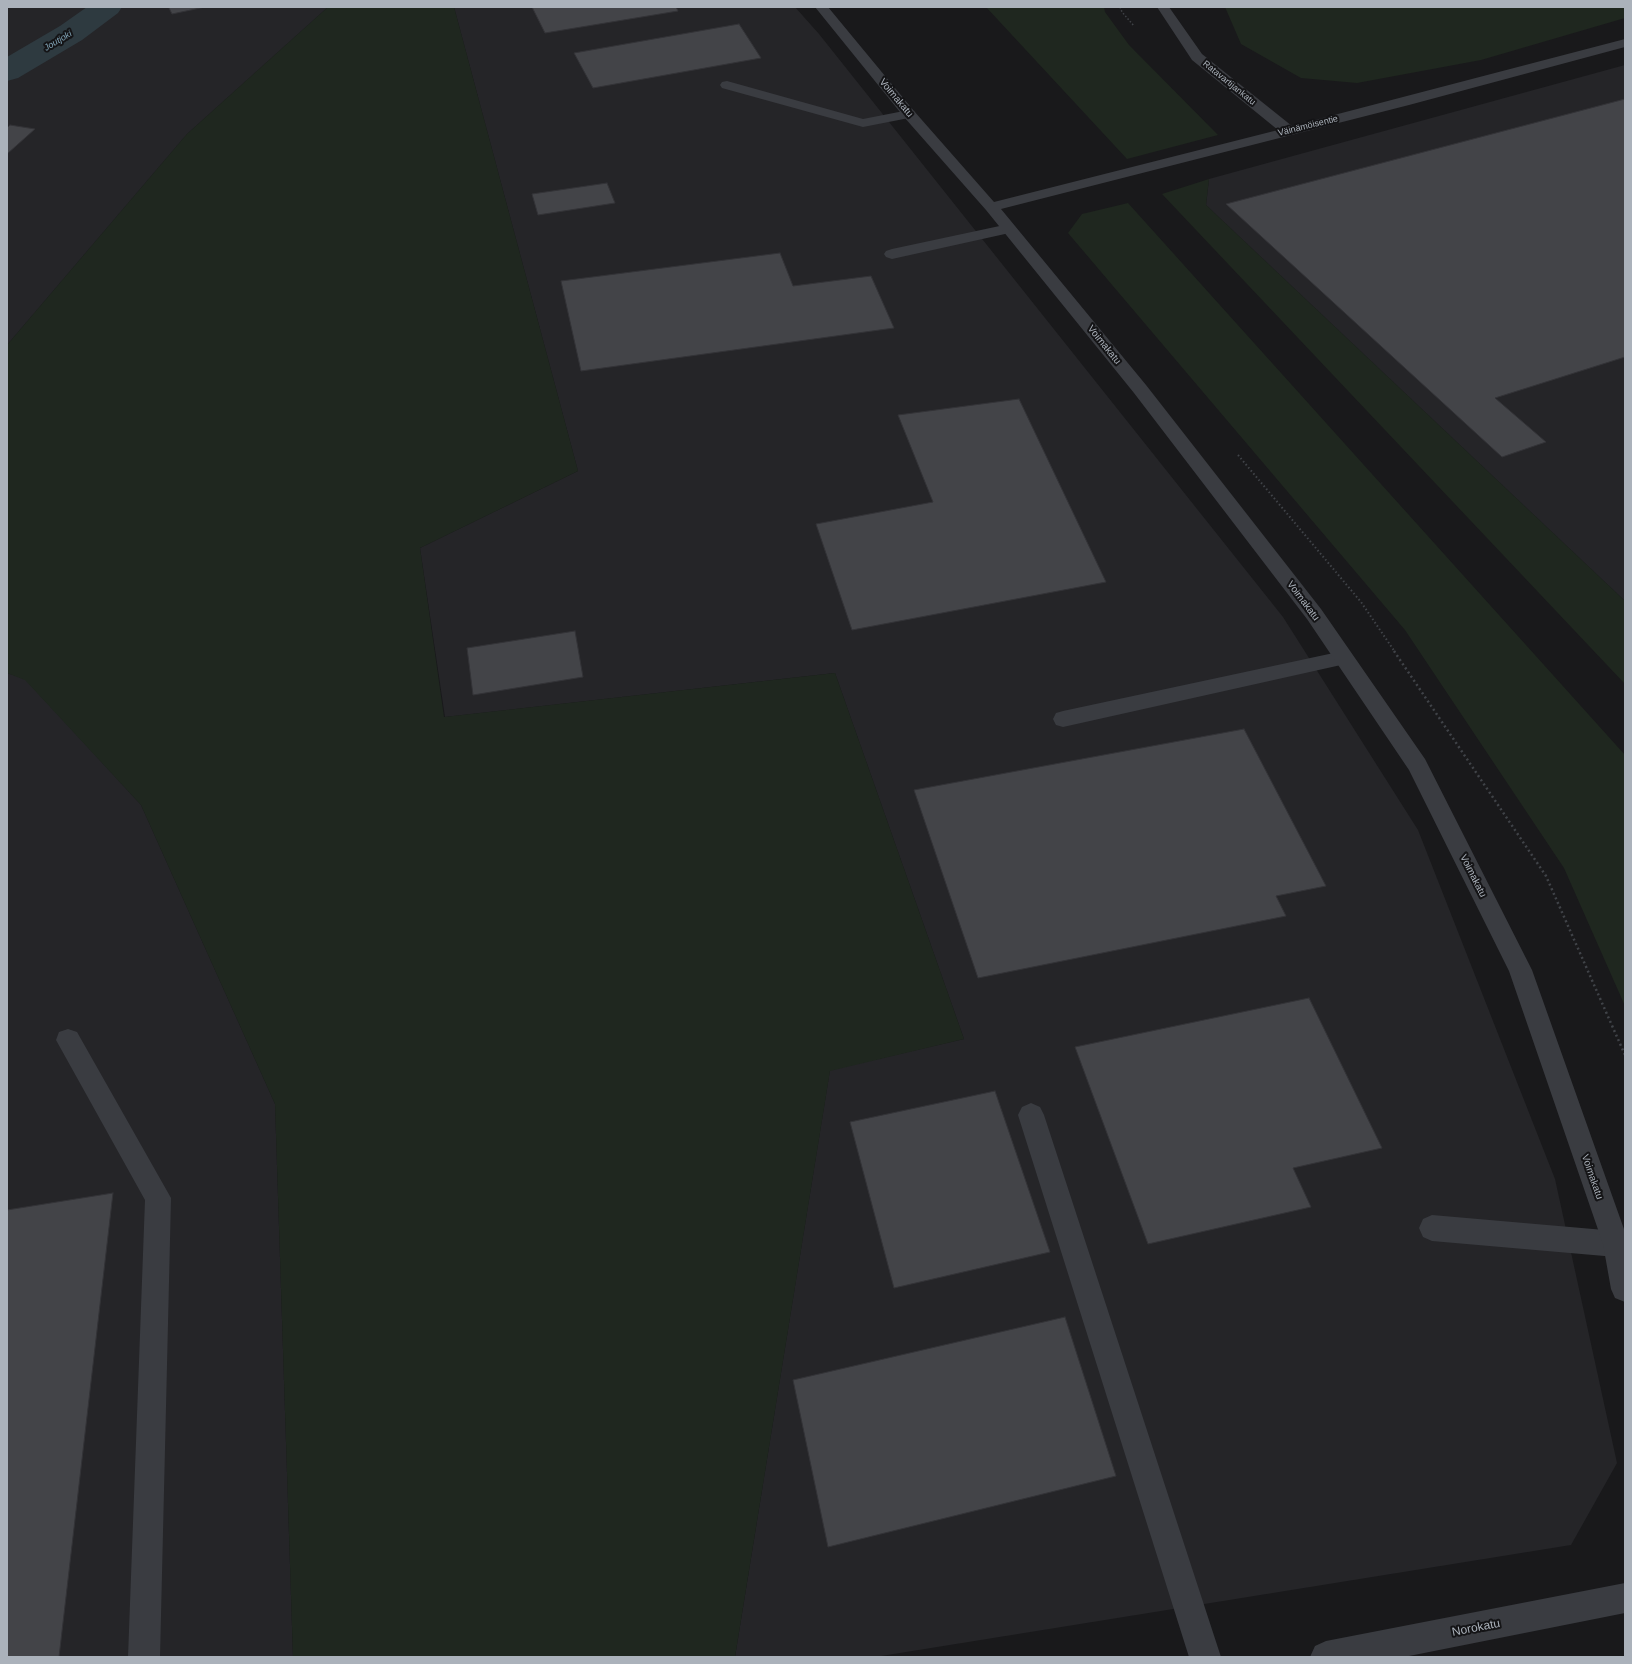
<!DOCTYPE html>
<html>
<head>
<meta charset="utf-8">
<style>
	body { margin:0 }
	#map { position:relative; width:1632px; height:1664px; overflow:hidden; background:#19191b; font-family:Arial,sans-serif }
	canvas { display:block }
	.frame { position:absolute; inset:0; border:8px solid #abb2bb; pointer-events:none }
</style>
</head>
<body>
<div id="map">
<canvas width="1632" height="1664"></canvas>
<div class="frame"></div>
</div>
<script>
const ctx = document.querySelector('canvas').getContext('2d');
ctx.lineJoin = 'round';
function fill(path, color) {
  ctx.fillStyle = color;
  ctx.fill(path, 'evenodd');
}
function toPath(rows) {
  const path = new Path2D();
  for (const r of rows) {
    path.moveTo(r[0], r[1]);
    for (let i = 2; i < r.length; i += 2) path.lineTo(r[i], r[i + 1]);
  }
  return path;
}
function strokePath(path, color, width, dash) {
  ctx.strokeStyle = color;
  ctx.lineWidth = width;
  ctx.lineCap = dash ? 'butt' : 'round';
  ctx.setLineDash(dash || []);
  ctx.stroke(path);
}
function write(font, color, halo, rows, align = 'center') {
  ctx.font = font + ' Arial,sans-serif';
  ctx.lineWidth = 4;
  ctx.setLineDash([]);
  ctx.textBaseline = 'middle';
  ctx.strokeStyle = halo;
  ctx.fillStyle = color;
  for (const [text, x, y, turn = 0] of rows) {
    ctx.save();
    ctx.translate(x, y);
    ctx.rotate((+turn || 0) * Math.PI / 180);
    ctx.textAlign = isNaN(turn) ? turn : align;
    if (halo) ctx.strokeText(text, 0, 0);
    ctx.fillText(text, 0, 0);
    ctx.restore();
  }
}
fill(toPath([
	[7,7,328,7,187,134,7,345],
	[454,7,795,7,819,34,1283,617,1418,830,1555,1179,1617,1463,1571,1545,875,1657,735,1657,830,1070,964,1039,835,673,445,717,420,548,578,471],
	[1625,65,1625,601,1206,205,1209,179],
	[7,673,25,679,141,805,275,1104,293,1657,7,1657]
]), '#252528');
fill(toPath([
	[328,7,454,7,578,471,420,548,444,717,835,673,964,1039,830,1071,735,1657,293,1657,275,1104,141,805,25,680,7,673,7,345,187,134],
	[986,7,1104,7,1105,12,1129,45,1218,135,1127,159],
	[1225,7,1625,7,1625,18,1481,60,1357,83,1301,78,1241,44],
	[1209,179,1206,205,1625,601,1625,684,1162,194],
	[1128,203,1625,755,1625,1006,1564,868,1405,630,1068,233,1082,214]
]), '#1f271f');
fill(toPath([
	[87,7,122,7,118,13,82,40,18,78,7,81,7,57,60,26,87,7]
]), '#2e3a40');
const building = toPath([
	[170,7,205,7,172,14,169,8,170,7],
	[532,7,676,7,678,11,545,33,532,7],
	[739,24,761,58,593,88,574,53,739,24],
	[1625,99,1625,357,1495,398,1546,442,1502,457,1226,204,1625,99],
	[10,125,35,129,7,154,7,128,10,125],
	[607,183,615,203,538,215,532,194,607,183],
	[780,253,793,286,871,276,894,328,581,371,561,281,780,253],
	[1019,399,1106,582,852,630,816,524,933,502,898,415,1019,399],
	[575,631,583,677,473,695,467,648,575,631],
	[1244,729,1326,886,1276,896,1286,916,978,978,914,790,1244,729],
	[1309,998,1382,1148,1293,1168,1311,1207,1148,1244,1075,1047,1309,998],
	[995,1091,1050,1252,894,1288,850,1122,995,1091],
	[113,1193,59,1657,7,1657,7,1210,113,1193],
	[1065,1317,1116,1476,828,1547,793,1380,1065,1317]
]);
fill(building, '#434448');
strokePath(building, '#333337', 1);
strokePath(toPath([
	[1120,7,1122,12,1134,26]
]), '#404348', 1.5, [1.5, 2]);
strokePath(toPath([
	[1238,455,1361,602,1395,652]
]), '#404348', 2, [1.5, 2.5]);
strokePath(toPath([
	[1394,651,1546,876,1625,1055]
]), '#404348', 2.5, [2, 3]);
fill(toPath([
	[727,81,863,119,909,110,914,111,916,114,914,117,863,127,722,88,720,85,722,82,727,81],
	[1009,224,1014,226,1017,229,1014,232,892,259,886,257,884,254,886,251,892,249,1009,224],
	[1343,651,1350,653,1353,658,1350,663,1063,727,1056,725,1053,719,1056,713,1063,711,1343,651],
	[68,1029,77,1032,171,1198,160,1657,128,1657,145,1200,56,1040,59,1032,68,1029],
	[1031,1103,1040,1107,1044,1115,1221,1657,1189,1657,1018,1115,1022,1107,1031,1103],
	[1432,1215,1616,1231,1625,1235,1625,1253,1616,1257,1432,1241,1423,1237,1419,1228,1423,1219,1432,1215]
]), '#3a3c41');
fill(toPath([
	[815,7,828,7,914,111,994,202,1278,130,1192,60,1157,7,1169,7,1202,54,1292,126,1625,39,1625,47,1409,105,1001,209,1146,385,1321,609,1425,759,1532,970,1625,1232,1625,1302,1615,1298,1611,1289,1603,1244,1509,971,1409,770,1307,619,1134,393,986,210,904,117,815,7],
	[1625,1583,1625,1613,1404,1657,1310,1657,1315,1646,1326,1641,1625,1583]
]), '#3a3c41');
write('italic 9px', '#81a4b7', '#141416', [
	["Joutjoki",58,41,-31]
]);
write('9px', '#abb2bb', '#141416', [
	["Ratavartijankatu",1229,83,39],
	["Väinämöisentie",1308,126,-14]
]);
write('10px', '#abb2bb', '#141416', [
	["Voimakatu",896,98,50],
	["Voimakatu",1104,345,51],
	["Voimakatu",1303,601,53],
	["Voimakatu",1473,876,63],
	["Voimakatu",1592,1177,71]
]);
write('12px', '#abb2bb', '#141416', [
	["Norokatu",1476,1628,-11]
]);
</script>
</body>
</html>
